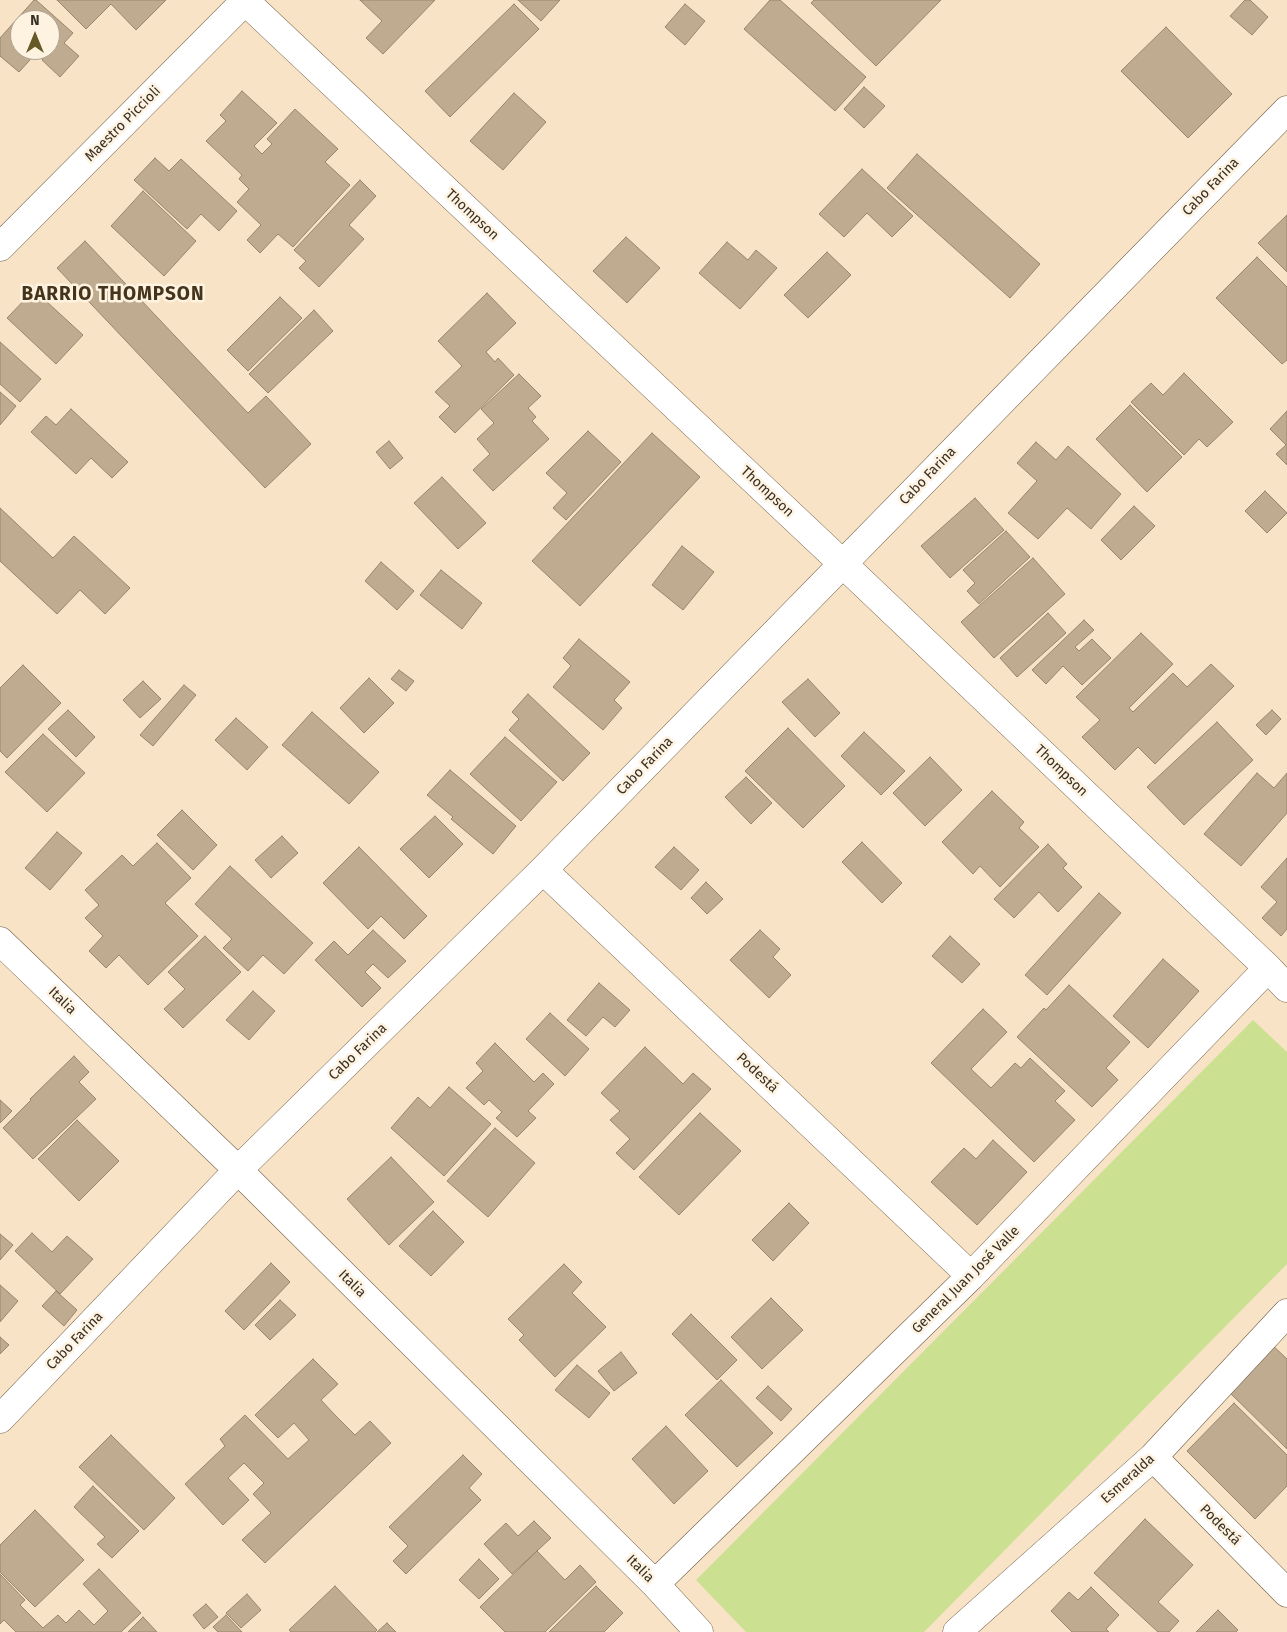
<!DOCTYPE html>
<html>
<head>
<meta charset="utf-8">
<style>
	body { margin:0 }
	#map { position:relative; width:1287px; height:1632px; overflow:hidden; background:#f8e3c6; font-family:"Fira Sans",sans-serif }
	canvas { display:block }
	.north { position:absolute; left:10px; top:10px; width:50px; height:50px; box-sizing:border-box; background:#fef2e1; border:1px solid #aea495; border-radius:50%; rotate:0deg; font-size:14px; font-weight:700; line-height:20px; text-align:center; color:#372f24 }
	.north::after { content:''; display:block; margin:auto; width:18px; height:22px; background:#655926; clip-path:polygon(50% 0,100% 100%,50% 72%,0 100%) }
</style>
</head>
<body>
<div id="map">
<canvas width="1287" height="1632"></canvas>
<div class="north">N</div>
</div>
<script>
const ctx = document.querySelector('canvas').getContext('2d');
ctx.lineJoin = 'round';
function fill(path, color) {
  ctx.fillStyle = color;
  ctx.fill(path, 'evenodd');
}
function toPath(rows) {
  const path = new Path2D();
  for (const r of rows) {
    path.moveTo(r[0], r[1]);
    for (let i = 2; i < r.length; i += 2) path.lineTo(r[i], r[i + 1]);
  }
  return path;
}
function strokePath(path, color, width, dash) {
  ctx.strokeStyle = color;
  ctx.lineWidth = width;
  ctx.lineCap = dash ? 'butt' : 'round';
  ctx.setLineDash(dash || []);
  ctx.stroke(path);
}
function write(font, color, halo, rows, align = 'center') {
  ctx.font = font + ' "Fira Sans",sans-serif';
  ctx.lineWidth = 5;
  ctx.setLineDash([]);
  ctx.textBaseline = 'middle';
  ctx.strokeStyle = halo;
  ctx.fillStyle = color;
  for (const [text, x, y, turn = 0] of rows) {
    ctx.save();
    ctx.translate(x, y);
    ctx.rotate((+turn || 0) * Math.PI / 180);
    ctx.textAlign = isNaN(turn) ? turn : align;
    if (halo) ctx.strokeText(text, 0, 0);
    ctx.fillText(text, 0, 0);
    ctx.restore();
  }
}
fill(toPath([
	[1253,1020,1287,1052,1287,1264,924,1632,746,1632,696,1580]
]), '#cbe091');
const building = toPath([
	[34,0,36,0,73,33,64,43,79,56,60,77,42,60,47,53,44,50,50,50,50,20,20,20,20,50,39,50,19,72,0,56,0,38,34,0],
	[57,0,166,0,136,30,111,4,86,29,57,0],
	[360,0,435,0,383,54,366,38,382,21,360,0],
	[518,0,560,0,541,21,518,0],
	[770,0,780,0,866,77,835,111,744,29,770,0],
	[814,0,941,0,876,66,811,3,814,0],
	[1245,0,1250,0,1268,17,1252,35,1230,16,1245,0],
	[514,4,539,29,450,117,425,91,514,4],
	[685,4,705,21,685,45,665,27,685,4],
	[1166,27,1232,94,1188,138,1121,71,1166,27],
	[864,87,885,106,864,128,844,109,864,87],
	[242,91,277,123,254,146,262,154,272,144,267,139,295,109,338,149,325,162,350,185,293,247,278,234,260,253,247,240,261,225,237,202,249,189,239,179,242,175,206,141,226,121,220,115,242,91],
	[514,93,546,122,503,170,470,141,514,93],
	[917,154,1040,264,1010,298,887,188,917,154],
	[155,158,169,171,181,159,237,211,219,231,201,214,187,229,134,180,155,158],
	[862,169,913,216,892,237,867,213,844,237,819,214,862,169],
	[360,180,376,196,349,225,364,239,319,287,299,268,306,261,294,250,360,180],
	[143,191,196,241,164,276,111,226,143,191],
	[1287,215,1287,272,1258,243,1287,215],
	[626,237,660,268,627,303,593,271,626,237],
	[85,241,248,413,266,396,311,444,265,488,57,268,85,241],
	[727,242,748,260,756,250,777,268,740,309,699,273,727,242],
	[827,252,851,275,808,318,784,295,827,252],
	[1257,257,1287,287,1287,360,1282,364,1216,298,1257,257],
	[34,290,83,335,56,364,7,318,34,290],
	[487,293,516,323,486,352,495,362,498,358,514,375,455,433,439,417,450,406,435,392,462,366,438,341,487,293],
	[280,297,302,318,248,371,227,350,280,297],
	[314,310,333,331,268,393,249,374,314,310],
	[0,342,41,379,20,402,0,384,0,342],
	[1184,373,1233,422,1207,447,1199,439,1184,455,1131,402,1151,383,1163,395,1184,373],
	[519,374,541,396,528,408,536,417,532,421,549,439,493,491,473,470,490,454,477,439,494,423,481,409,519,374],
	[0,392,16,406,0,425,0,392],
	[1130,405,1182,457,1147,492,1096,439,1130,405],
	[71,409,128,462,112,478,91,458,76,474,31,432,46,416,56,425,71,409],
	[1287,411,1287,465,1276,454,1286,445,1270,429,1287,411],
	[588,431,621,462,566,520,553,508,567,493,546,473,588,431],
	[652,433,700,477,580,606,532,561,652,433],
	[389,441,403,458,390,469,376,452,389,441],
	[1036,442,1056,460,1068,446,1121,494,1091,529,1067,508,1038,539,1008,513,1037,481,1017,463,1036,442],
	[442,477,486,523,458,549,414,503,442,477],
	[1265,491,1287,513,1267,533,1245,511,1265,491],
	[975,498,1004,530,950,578,921,546,975,498],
	[1134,506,1155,526,1121,560,1101,540,1134,506],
	[0,508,53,558,74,536,130,588,105,614,80,590,57,614,0,561,0,508],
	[1006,531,1030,557,979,604,967,591,975,583,963,570,1006,531],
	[682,546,714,572,683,610,652,585,682,546],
	[1033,558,1065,594,994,658,961,622,1033,558],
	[381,562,414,591,397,610,365,581,381,562],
	[441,570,482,603,462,629,420,595,441,570],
	[1048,613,1066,633,1017,677,1000,658,1048,613],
	[1084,620,1094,630,1075,647,1079,651,1092,639,1111,658,1082,685,1063,666,1046,684,1032,670,1084,620],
	[1141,633,1173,664,1129,708,1133,712,1173,673,1187,687,1211,664,1234,686,1155,764,1138,747,1115,770,1082,737,1100,720,1076,697,1141,633],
	[579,639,630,682,614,700,622,708,603,730,553,687,571,666,563,658,579,639],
	[23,665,61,703,7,758,0,751,0,688,23,665],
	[399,670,414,681,406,691,391,679,399,670],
	[369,678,394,703,364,733,340,708,369,678],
	[808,679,840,713,815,737,782,702,808,679],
	[143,681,161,699,140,718,123,700,143,681],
	[184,685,196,695,153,746,140,735,184,685],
	[528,694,590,753,563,781,509,730,519,719,512,712,528,694],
	[68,710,95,737,76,757,48,729,68,710],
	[1272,710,1281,719,1266,735,1256,725,1272,710],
	[312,712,379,772,349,804,282,745,312,712],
	[236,718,268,747,247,770,215,740,236,718],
	[1217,722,1253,760,1184,825,1147,787,1217,722],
	[788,728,845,786,803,828,745,771,788,728],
	[864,732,905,771,881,795,841,756,864,732],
	[43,734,85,773,47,812,5,772,43,734],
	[505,737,557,782,521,821,470,774,505,737],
	[930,757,962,790,925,826,893,793,930,757],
	[450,770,516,826,493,854,451,819,453,817,427,795,450,770],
	[1257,773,1274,788,1287,773,1287,813,1241,866,1204,834,1257,773],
	[746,777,772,803,751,824,725,797,746,777],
	[992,791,1024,822,1019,828,1039,847,1000,887,980,866,973,874,942,842,992,791],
	[182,810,217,845,193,870,157,835,182,810],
	[435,816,463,844,429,878,400,849,435,816],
	[57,832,82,853,50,890,25,868,57,832],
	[282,836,298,853,271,878,255,860,282,836],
	[862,842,902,883,882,903,842,862,862,842],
	[157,843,191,878,165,903,198,936,148,985,119,955,106,968,89,951,103,936,85,918,99,905,85,890,122,855,133,866,157,843],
	[1048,844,1067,864,1063,868,1082,887,1058,912,1039,892,1014,918,994,899,1048,844],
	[359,847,427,916,404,939,381,916,368,929,323,883,359,847],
	[674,847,699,870,681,890,655,867,674,847],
	[1287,858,1287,929,1281,936,1262,918,1277,902,1261,887,1287,858],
	[230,866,313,943,284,974,263,955,248,971,223,948,232,939,195,904,230,866],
	[706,882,723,899,707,914,691,898,706,882],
	[1099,893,1121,913,1047,995,1025,975,1099,893],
	[373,930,406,961,388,978,373,964,365,972,381,988,362,1007,315,960,334,941,348,955,373,930],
	[760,930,780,949,773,957,791,975,769,998,730,960,760,930],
	[205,936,241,972,183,1028,164,1009,185,989,168,972,205,936],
	[950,936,980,964,962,983,932,956,950,936],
	[1163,959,1199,991,1148,1048,1113,1016,1163,959],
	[599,983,630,1010,615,1027,603,1017,586,1036,567,1020,599,983],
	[1069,985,1130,1042,1106,1068,1118,1080,1092,1107,1017,1037,1044,1008,1046,1010,1069,985],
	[253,991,275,1011,249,1040,226,1020,253,991],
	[983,1009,1007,1032,971,1069,991,1088,1015,1063,1021,1068,1030,1058,1065,1091,1055,1101,1075,1120,1034,1162,931,1063,983,1009],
	[550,1013,589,1049,565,1076,526,1039,550,1013],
	[495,1043,534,1082,543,1073,554,1084,528,1111,536,1118,517,1137,496,1118,502,1112,489,1100,484,1105,466,1088,483,1071,476,1063,495,1043],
	[645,1047,683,1084,693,1073,711,1089,634,1170,616,1153,630,1139,610,1120,620,1111,601,1093,645,1047],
	[74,1056,89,1072,79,1082,96,1099,33,1159,3,1128,31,1100,30,1099,74,1056],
	[449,1087,491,1124,444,1176,391,1128,418,1097,430,1108,449,1087],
	[0,1100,12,1111,0,1123,0,1100],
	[700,1113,741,1151,679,1215,639,1177,700,1113],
	[77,1120,119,1161,79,1201,38,1159,77,1120],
	[495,1128,535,1163,488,1217,447,1181,495,1128],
	[993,1140,1027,1172,977,1225,931,1182,964,1148,976,1159,993,1140],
	[391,1157,434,1202,389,1245,347,1199,391,1157],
	[789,1203,809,1223,773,1261,752,1240,789,1203],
	[433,1211,464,1242,431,1276,399,1246,433,1211],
	[32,1233,52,1252,67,1236,93,1259,60,1294,15,1251,32,1233],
	[0,1234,13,1245,0,1260,0,1234],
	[271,1263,290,1282,244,1330,225,1311,271,1263],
	[564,1264,582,1282,572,1293,606,1327,555,1377,519,1340,524,1335,508,1319,564,1264],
	[0,1285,18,1301,0,1322,0,1285],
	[56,1291,77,1310,64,1326,42,1306,56,1291],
	[771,1298,803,1330,762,1369,731,1337,771,1298],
	[280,1300,296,1315,270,1340,255,1325,280,1300],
	[691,1314,737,1360,717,1380,672,1334,691,1314],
	[0,1337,9,1345,0,1354,0,1337],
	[1269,1342,1287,1359,1287,1449,1224,1387,1269,1342],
	[621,1352,637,1373,614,1391,598,1371,621,1352],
	[313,1359,338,1384,321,1400,335,1415,355,1435,370,1421,391,1443,265,1563,242,1540,271,1513,253,1494,264,1483,244,1463,228,1478,249,1500,223,1525,185,1484,225,1446,220,1439,245,1415,288,1459,309,1440,294,1423,278,1438,255,1415,313,1359],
	[577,1365,610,1393,589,1418,555,1390,577,1365],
	[721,1380,773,1433,737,1467,685,1415,721,1380],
	[768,1386,792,1409,781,1421,756,1398,768,1386],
	[1234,1403,1287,1455,1287,1486,1255,1519,1187,1451,1234,1403],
	[666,1426,708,1471,674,1504,632,1459,666,1426],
	[111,1435,175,1498,144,1530,79,1467,111,1435],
	[463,1455,482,1474,469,1488,481,1500,406,1574,393,1561,408,1546,389,1527,463,1455],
	[93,1486,139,1531,112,1558,97,1544,105,1537,74,1507,93,1486],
	[35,1510,84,1560,35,1607,0,1572,0,1545,35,1510],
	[1145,1519,1193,1565,1158,1602,1179,1621,1169,1632,1158,1632,1094,1573,1145,1519],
	[534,1521,551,1538,512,1574,484,1544,506,1523,518,1536,534,1521],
	[537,1551,565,1580,580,1565,596,1582,545,1632,505,1632,480,1607,537,1551],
	[479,1559,499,1579,479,1599,459,1580,479,1559],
	[99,1569,141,1613,121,1632,16,1632,4,1620,0,1624,0,1574,25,1600,20,1605,43,1628,58,1615,66,1623,79,1610,94,1625,108,1611,83,1584,99,1569],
	[335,1586,377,1630,375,1632,291,1632,289,1630,335,1586],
	[596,1586,623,1613,604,1632,549,1632,596,1586],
	[1091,1587,1119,1615,1106,1629,1109,1632,1072,1632,1051,1611,1069,1592,1078,1600,1091,1587],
	[247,1594,261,1610,241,1628,226,1613,247,1594],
	[206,1604,218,1617,204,1629,193,1615,206,1604],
	[1218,1610,1238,1630,1236,1632,1196,1632,1218,1610],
	[226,1615,242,1632,218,1632,213,1627,226,1615],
	[143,1617,157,1632,128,1632,143,1617],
	[387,1623,396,1632,377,1632,387,1623]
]);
fill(building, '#bfab90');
strokePath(building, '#98856b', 1);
const minor = toPath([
	[244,0,843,564,1268,968,1287,988],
	[0,247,246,0],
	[543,870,971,1276],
	[0,941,238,1170,655,1584,699,1632],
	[0,1419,238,1170,543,870,1287,110],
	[1153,1457,1287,1593],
	[655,1584,971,1276,1268,968],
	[957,1632,1153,1457,1287,1313]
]);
strokePath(minor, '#6f5d44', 29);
strokePath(minor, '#fff', 28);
write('14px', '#372f24', '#fef2e1', [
	["Maestro Piccioli",123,124,-45],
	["Cabo Farina",1211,187,-46],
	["Thompson",472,215,43],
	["Cabo Farina",928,476,-46],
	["Thompson",767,492,43],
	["Cabo Farina",645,766,-46],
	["Thompson",1061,771,44],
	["Italia",62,1001,44],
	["Cabo Farina",358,1052,-44],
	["Podestá",757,1073,43],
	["General Juan José Valle",966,1280,-45],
	["Italia",352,1284,45],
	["Cabo Farina",75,1341,-46],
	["Esmeralda",1128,1479,-42],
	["Podestá",1220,1525,45],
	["Italia",640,1569,45]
]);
ctx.letterSpacing = '1px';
write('bold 19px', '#44341b', '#fef2e1', [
	["BARRIO THOMPSON",113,295]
]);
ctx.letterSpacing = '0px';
</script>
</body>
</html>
